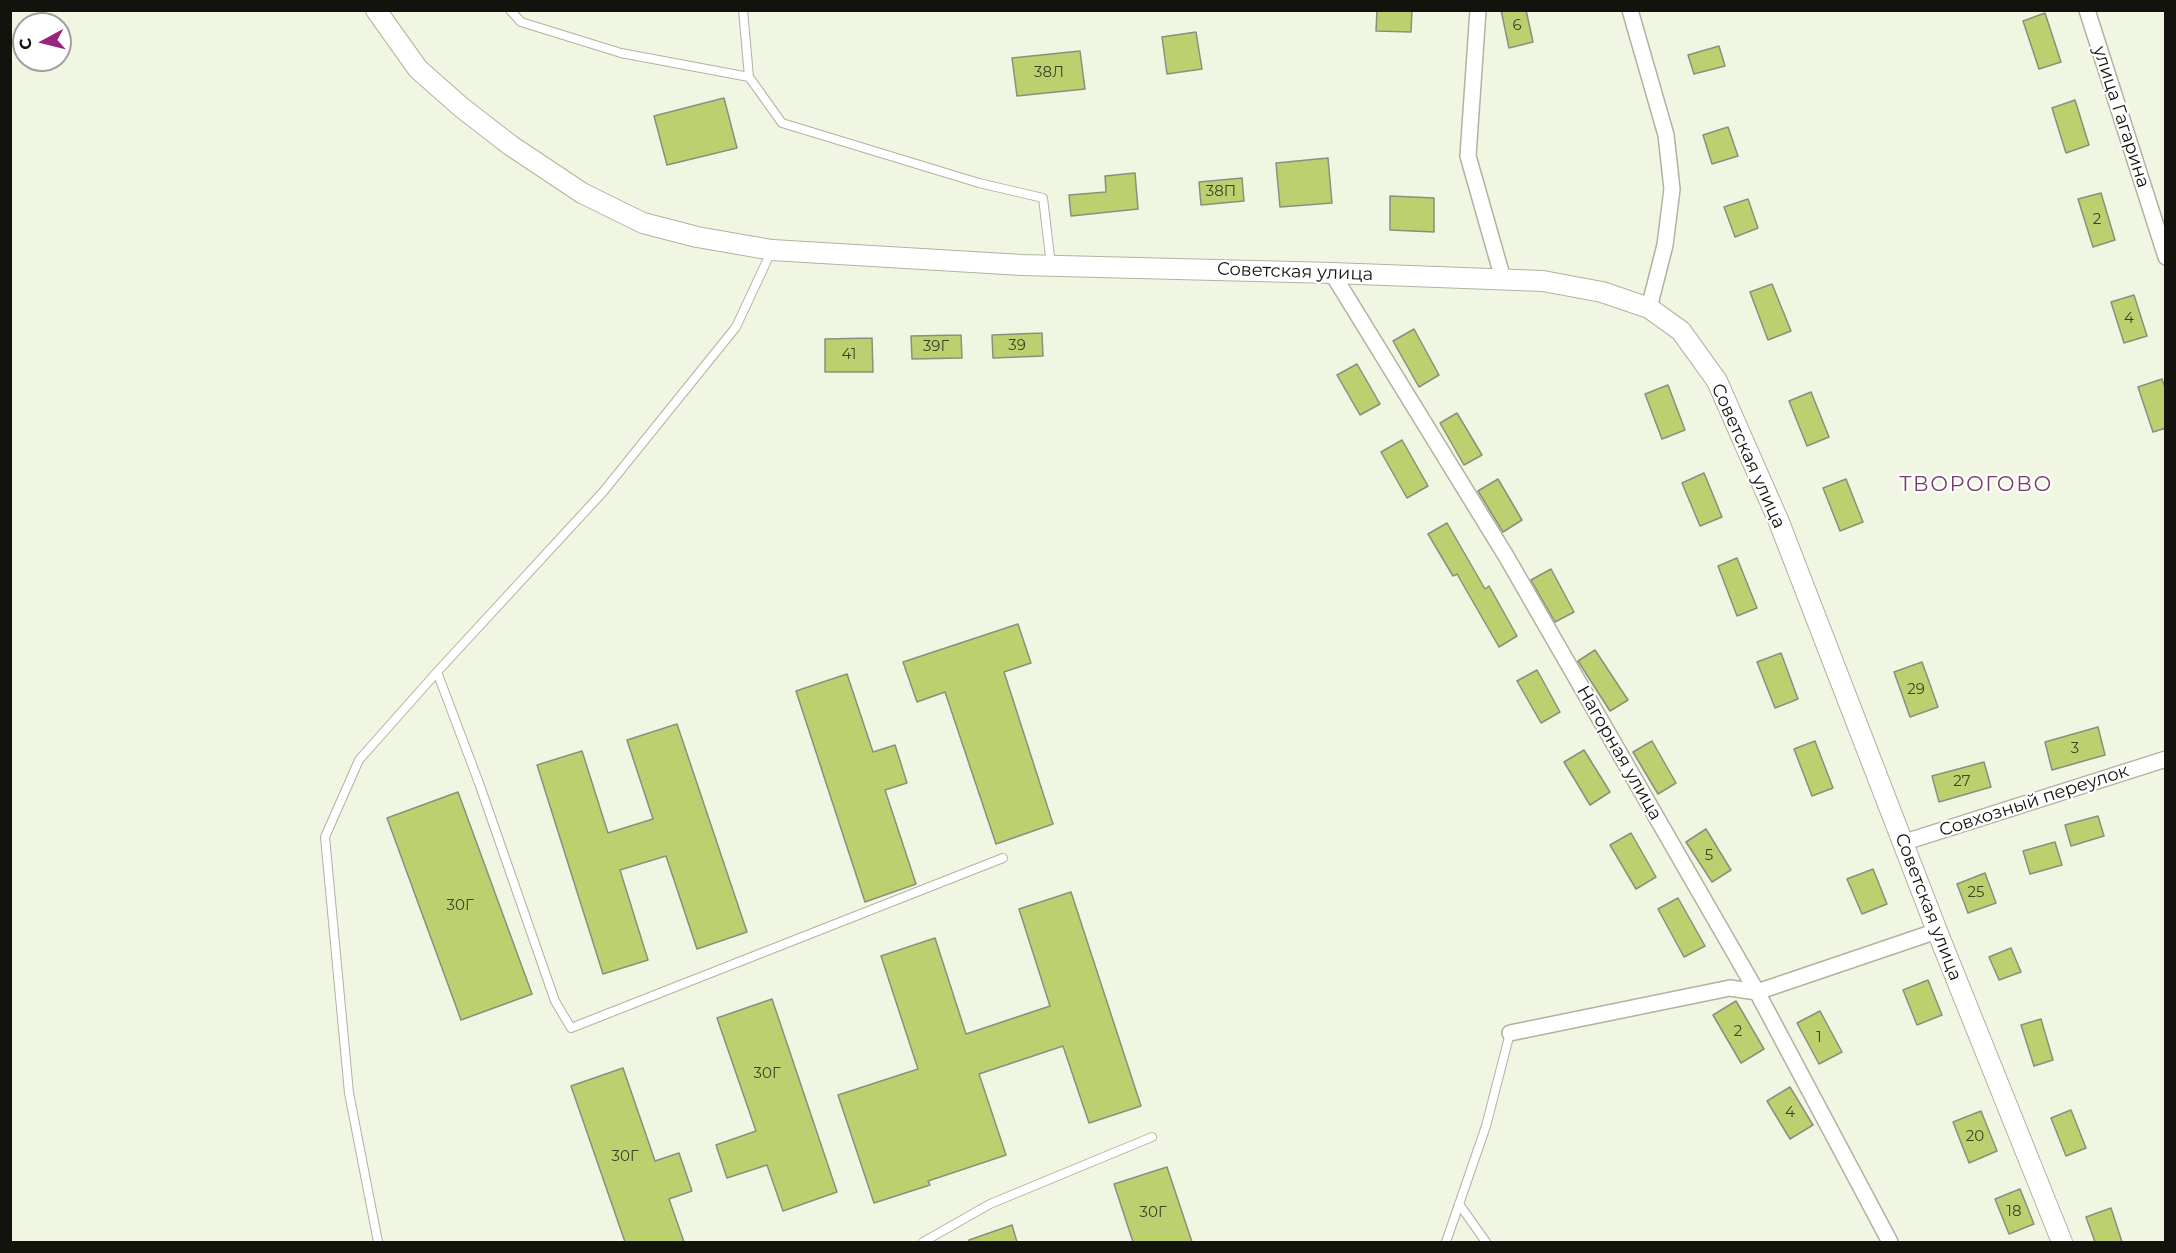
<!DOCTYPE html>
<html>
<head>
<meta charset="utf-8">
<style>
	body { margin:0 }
	#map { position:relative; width:2176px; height:1253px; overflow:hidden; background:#f1f6e2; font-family:Montserrat,sans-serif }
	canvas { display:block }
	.frame { position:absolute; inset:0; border:12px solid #12130c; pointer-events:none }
	.north { position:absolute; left:12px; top:12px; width:60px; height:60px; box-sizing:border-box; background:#fff; border:2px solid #a0a19e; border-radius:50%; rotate:263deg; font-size:16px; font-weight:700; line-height:24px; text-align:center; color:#12130c }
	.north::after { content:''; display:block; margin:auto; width:21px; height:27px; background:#9a2580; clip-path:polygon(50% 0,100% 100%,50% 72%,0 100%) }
</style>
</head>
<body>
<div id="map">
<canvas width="2176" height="1253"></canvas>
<div class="frame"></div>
<div class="north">С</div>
</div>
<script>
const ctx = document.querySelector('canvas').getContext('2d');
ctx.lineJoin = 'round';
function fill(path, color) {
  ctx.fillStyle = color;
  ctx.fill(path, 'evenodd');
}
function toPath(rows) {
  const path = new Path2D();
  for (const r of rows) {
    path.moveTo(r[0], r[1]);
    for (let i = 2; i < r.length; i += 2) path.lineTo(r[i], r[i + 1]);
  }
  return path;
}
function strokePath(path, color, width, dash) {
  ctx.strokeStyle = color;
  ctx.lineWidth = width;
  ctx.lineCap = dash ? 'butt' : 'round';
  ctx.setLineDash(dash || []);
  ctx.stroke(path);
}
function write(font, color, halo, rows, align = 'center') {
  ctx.font = font + ' Montserrat,sans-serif';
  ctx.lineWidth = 4.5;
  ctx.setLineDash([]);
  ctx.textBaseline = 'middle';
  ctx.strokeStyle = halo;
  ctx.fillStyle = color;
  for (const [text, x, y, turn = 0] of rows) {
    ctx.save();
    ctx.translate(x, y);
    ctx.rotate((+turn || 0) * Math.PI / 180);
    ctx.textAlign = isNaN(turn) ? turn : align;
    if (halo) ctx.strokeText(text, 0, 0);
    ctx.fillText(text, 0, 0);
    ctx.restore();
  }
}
const building = toPath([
	[1377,10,1412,10,1411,32,1376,31,1377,10],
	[1501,10,1526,10,1533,42,1509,48,1501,10],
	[2045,13,2061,62,2039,69,2023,21,2045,13],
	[1196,32,1202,69,1167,74,1162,37,1196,32],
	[1719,46,1725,66,1694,74,1688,55,1719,46],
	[1080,51,1085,89,1017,96,1012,58,1080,51],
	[724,98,737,148,667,165,654,116,724,98],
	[2075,100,2089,145,2066,153,2052,108,2075,100],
	[1728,127,1738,156,1712,164,1703,135,1728,127],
	[1328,158,1332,203,1280,207,1276,163,1328,158],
	[1135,173,1138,209,1071,216,1069,195,1106,192,1105,176,1135,173],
	[1242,178,1244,201,1201,205,1199,182,1242,178],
	[2101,193,2115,240,2093,247,2078,199,2101,193],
	[1390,196,1434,198,1434,232,1390,230,1390,196],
	[1748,199,1758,228,1735,237,1724,207,1748,199],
	[1772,284,1791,331,1768,340,1750,292,1772,284],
	[2134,295,2147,336,2124,343,2111,302,2134,295],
	[1414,329,1439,375,1419,387,1393,341,1414,329],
	[1042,333,1043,356,993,358,992,335,1042,333],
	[961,335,962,358,912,359,911,336,961,335],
	[872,338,873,372,825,372,825,339,872,338],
	[1357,364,1380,404,1360,415,1337,375,1357,364],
	[2162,379,2166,391,2166,428,2153,432,2138,387,2162,379],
	[1668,385,1685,430,1662,439,1645,394,1668,385],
	[1811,392,1829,437,1807,446,1789,401,1811,392],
	[1457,413,1482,455,1464,465,1440,423,1457,413],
	[1402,440,1428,486,1407,498,1381,452,1402,440],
	[1704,473,1722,517,1700,526,1682,483,1704,473],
	[1498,479,1522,520,1503,532,1478,491,1498,479],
	[1846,479,1863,522,1840,531,1823,488,1846,479],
	[1447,523,1485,589,1489,586,1517,636,1499,647,1457,574,1453,576,1428,534,1447,523],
	[1737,558,1757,608,1737,616,1718,566,1737,558],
	[1551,569,1574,612,1555,622,1531,580,1551,569],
	[1018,624,1031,663,1004,672,1053,824,996,844,945,692,917,702,903,662,1018,624],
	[1595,650,1628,700,1610,711,1578,661,1595,650],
	[1781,653,1798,699,1775,708,1757,662,1781,653],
	[1922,662,1938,707,1910,717,1894,672,1922,662],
	[1537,670,1560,712,1541,723,1517,681,1537,670],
	[847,674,873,752,895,745,907,783,885,790,916,884,865,902,796,691,847,674],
	[677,724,747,932,697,949,666,856,620,870,648,960,603,974,537,765,582,751,608,833,653,819,627,740,677,724],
	[2098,727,2105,755,2052,770,2045,742,2098,727],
	[1652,741,1676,783,1658,794,1633,752,1652,741],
	[1815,741,1833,788,1812,796,1794,749,1815,741],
	[1584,750,1610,792,1590,805,1564,762,1584,750],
	[1984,762,1991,787,1939,802,1932,776,1984,762],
	[458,792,532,994,461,1020,387,818,458,792],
	[2098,816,2104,836,2071,846,2065,825,2098,816],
	[1706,829,1731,870,1712,882,1686,842,1706,829],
	[1631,833,1656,877,1636,889,1610,845,1631,833],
	[2055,842,2062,865,2030,874,2023,851,2055,842],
	[1873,869,1887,904,1862,914,1847,879,1873,869],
	[1985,873,1996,903,1968,913,1957,884,1985,873],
	[1071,892,1141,1106,1089,1123,1063,1046,979,1074,1006,1155,928,1181,930,1185,874,1203,838,1095,918,1069,881,956,935,938,966,1034,1050,1006,1019,909,1071,892],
	[1678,898,1705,946,1684,957,1658,909,1678,898],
	[2011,948,2021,972,1999,980,1989,957,2011,948],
	[1928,980,1942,1015,1917,1025,1903,990,1928,980],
	[772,999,837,1192,783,1211,767,1165,727,1178,716,1145,756,1131,717,1018,772,999],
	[1736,1001,1764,1049,1741,1063,1713,1015,1736,1001],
	[1820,1011,1842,1052,1819,1064,1797,1023,1820,1011],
	[2041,1019,2053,1060,2034,1066,2021,1025,2041,1019],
	[623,1068,655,1161,679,1153,692,1191,669,1199,684,1242,625,1242,571,1086,623,1068],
	[1790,1087,1813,1125,1790,1139,1767,1101,1790,1087],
	[2071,1110,2086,1148,2066,1156,2051,1118,2071,1110],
	[1981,1111,1997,1151,1969,1163,1953,1122,1981,1111],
	[1167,1167,1192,1242,1133,1242,1114,1184,1167,1167],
	[2020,1189,2034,1224,2009,1234,1995,1199,2020,1189],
	[2111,1208,2122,1242,2095,1242,2086,1217,2111,1208],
	[1012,1225,1017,1242,969,1242,969,1240,1012,1225]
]);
fill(building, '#bdd06f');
strokePath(building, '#8b8f7d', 1.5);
const service = toPath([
	[510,10,521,22,621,53,749,77],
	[743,10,749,77,782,123,979,183,1043,198,1051,265],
	[437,672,479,783,555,1001,571,1028,1003,858],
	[1459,1204,1486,1242],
	[378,1242,349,1093,325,837,359,760,437,672,603,492,736,327,771,252],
	[923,1242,990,1204,1152,1137],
	[1446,1242,1486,1126,1510,1033]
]);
const minor = toPath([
	[1478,10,1468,156,1503,279],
	[1630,10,1666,135,1672,189,1665,245,1649,308],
	[2087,10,2166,257],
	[1332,273,1506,556,1757,992,1890,1242],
	[1902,843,2166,759],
	[1510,1033,1730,988,1757,992,1937,931]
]);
const tertiary = toPath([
	[376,10,418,69,461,107,510,145,582,193,643,223,697,237,772,250,1022,265,1332,273,1543,281,1602,292,1649,308,1681,331,1717,381,1779,522,1937,931,2062,1242]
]);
strokePath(service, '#afb4a1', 10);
strokePath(minor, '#afb4a1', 18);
strokePath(tertiary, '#afb4a1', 22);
strokePath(service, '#fff', 8);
strokePath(minor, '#fff', 15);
strokePath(tertiary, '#fff', 20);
write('15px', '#3d4225', null, [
	["6",1517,26],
	["38Л",1049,73],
	["38П",1221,192],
	["2",2097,220],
	["4",2129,319],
	["39",1017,346],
	["39Г",936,347],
	["41",849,355],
	["29",1916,690],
	["3",2075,749],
	["27",1962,782],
	["5",1709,856],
	["25",1976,893],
	["30Г",460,906],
	["2",1738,1032],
	["1",1819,1038],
	["30Г",767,1074],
	["4",1790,1113],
	["20",1975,1137],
	["30Г",625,1157],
	["18",2014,1212],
	["30Г",1153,1213]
]);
write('18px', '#12130c', '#fff', [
	["улица Гагарина",2121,117,72],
	["Советская улица",1295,272,2],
	["Советская улица",1748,456,66],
	["Нагорная улица",1619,753,60],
	["Совхозный переулок",2034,801,-18],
	["Советская улица",1928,907,69]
]);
ctx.letterSpacing = '1.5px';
write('21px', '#763b66', '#fff', [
	["ТВОРОГОВО",1976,485]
]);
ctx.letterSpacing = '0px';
</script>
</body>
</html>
